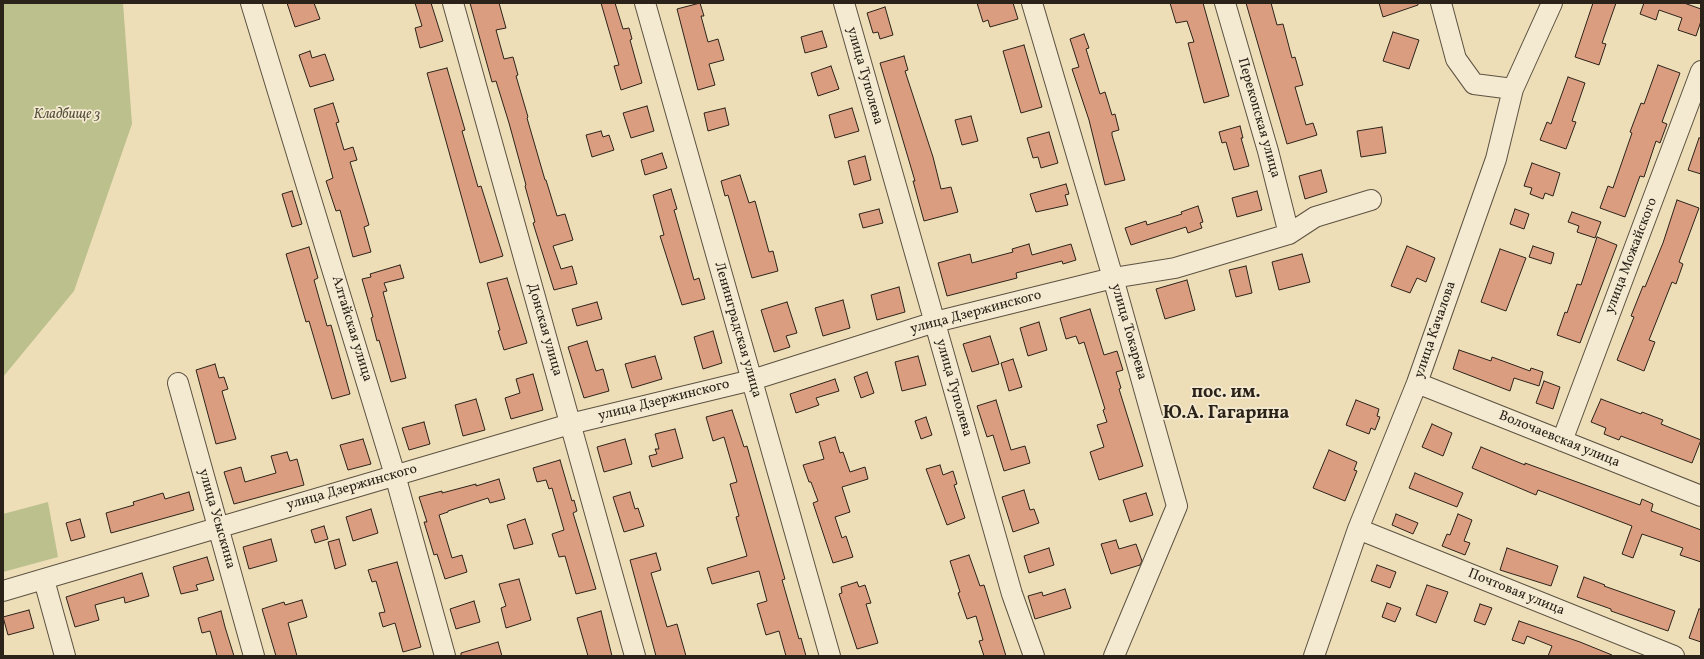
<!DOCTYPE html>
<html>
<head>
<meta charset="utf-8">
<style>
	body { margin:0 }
	#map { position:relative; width:1704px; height:659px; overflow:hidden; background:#eedeb8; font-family:Vollkorn,serif }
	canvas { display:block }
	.frame { position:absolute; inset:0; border:4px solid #2b2319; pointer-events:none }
</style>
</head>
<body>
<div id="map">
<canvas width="1704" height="659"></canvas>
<div class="frame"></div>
</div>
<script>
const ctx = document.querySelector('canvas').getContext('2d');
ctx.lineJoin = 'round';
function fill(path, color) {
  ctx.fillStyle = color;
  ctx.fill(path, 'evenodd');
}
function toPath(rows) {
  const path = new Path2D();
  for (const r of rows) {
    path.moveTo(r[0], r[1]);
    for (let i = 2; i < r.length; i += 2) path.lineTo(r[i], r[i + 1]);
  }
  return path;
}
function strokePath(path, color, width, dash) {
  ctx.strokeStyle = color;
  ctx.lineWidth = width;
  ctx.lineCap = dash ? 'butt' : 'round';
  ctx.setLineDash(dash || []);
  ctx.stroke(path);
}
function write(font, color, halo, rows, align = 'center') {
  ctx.font = font + ' Vollkorn,serif';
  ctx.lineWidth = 3.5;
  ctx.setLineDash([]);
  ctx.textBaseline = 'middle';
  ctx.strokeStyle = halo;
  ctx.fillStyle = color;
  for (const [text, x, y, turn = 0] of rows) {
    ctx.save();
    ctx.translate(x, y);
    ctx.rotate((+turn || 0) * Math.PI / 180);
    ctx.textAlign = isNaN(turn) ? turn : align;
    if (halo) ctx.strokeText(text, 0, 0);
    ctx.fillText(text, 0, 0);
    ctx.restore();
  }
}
fill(toPath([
	[3,3,123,3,132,124,74,291,3,377],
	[48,502,58,557,3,572,3,514]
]), '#bbc08d');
const building = toPath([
	[287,3,314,3,320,19,295,27,287,3],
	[415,3,431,3,443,41,420,48,415,28,422,26,415,3],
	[470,3,499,3,506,28,496,30,504,59,513,57,518,75,516,76,528,117,527,118,545,180,546,180,557,216,565,214,573,240,553,246,561,269,572,266,577,284,554,290,533,223,535,222,525,186,526,185,509,123,496,81,492,82,470,3],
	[601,3,615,3,623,29,629,28,632,39,630,40,642,83,621,90,614,66,619,65,601,3],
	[700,3,704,16,701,16,708,42,718,39,724,60,709,64,715,85,698,90,677,9,700,3],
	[977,3,1013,3,1018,19,990,27,988,20,983,22,977,3],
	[1170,3,1203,3,1229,96,1204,103,1188,43,1194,42,1187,21,1176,23,1170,3],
	[1246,3,1271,3,1277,25,1283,24,1292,58,1295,57,1303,85,1295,87,1306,125,1313,123,1317,135,1287,144,1246,3],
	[1379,3,1418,3,1418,5,1383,17,1379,3],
	[1593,3,1616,3,1602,43,1606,44,1599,65,1575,57,1593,3],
	[1644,3,1684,3,1701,9,1701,21,1696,36,1678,30,1682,18,1659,10,1656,20,1640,14,1644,3],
	[885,7,893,35,880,39,878,32,873,33,867,13,885,7],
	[822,31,827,47,805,53,801,37,822,31],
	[1393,32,1419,40,1409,69,1383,61,1393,32],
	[1084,34,1089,48,1086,49,1100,94,1105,92,1112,115,1115,114,1119,130,1112,132,1112,135,1125,180,1105,185,1089,120,1072,69,1079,67,1070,39,1084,34],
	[1024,45,1042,107,1021,113,1003,51,1024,45],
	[310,51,312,58,325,54,334,80,310,87,299,55,310,51],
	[904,56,908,70,905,71,933,157,941,189,951,187,958,212,924,221,913,181,915,181,880,63,904,56],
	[1658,65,1680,73,1662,122,1667,124,1660,143,1656,141,1644,177,1640,176,1625,217,1600,208,1608,186,1613,188,1632,133,1630,132,1641,103,1644,104,1658,65],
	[831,66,839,89,818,96,811,73,831,66],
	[447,68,465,130,462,131,478,187,481,186,503,256,480,263,427,73,447,68],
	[1568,77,1585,83,1572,121,1576,122,1566,149,1540,140,1547,122,1551,124,1568,77],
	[333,103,339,122,336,123,344,150,353,147,357,160,350,162,369,225,364,227,371,252,353,257,340,210,336,211,326,181,333,178,314,109,333,103],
	[647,106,654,131,631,138,623,113,647,106],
	[725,108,729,125,708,131,704,113,725,108],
	[852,108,859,131,835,138,829,115,852,108],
	[971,116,978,141,962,145,955,120,971,116],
	[1240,126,1243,138,1241,138,1249,166,1234,170,1226,142,1222,143,1219,132,1240,126],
	[1382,127,1386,153,1361,157,1357,131,1382,127],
	[601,131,603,137,609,135,614,150,592,157,586,135,601,131],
	[1049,132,1058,163,1041,168,1038,157,1033,158,1027,138,1049,132],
	[1699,138,1701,138,1701,174,1688,170,1699,138],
	[662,153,667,168,645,175,641,160,662,153],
	[865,156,871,180,854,185,848,161,865,156],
	[1532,163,1560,173,1553,196,1545,193,1543,199,1530,194,1532,188,1524,186,1532,163],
	[1321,170,1327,192,1305,199,1299,176,1321,170],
	[740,175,749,203,755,201,769,252,773,251,778,271,752,278,728,195,725,196,721,181,740,175],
	[1066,184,1069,194,1065,195,1068,205,1036,212,1030,194,1066,184],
	[671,189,677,209,674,210,694,280,699,278,705,299,682,305,660,236,664,235,653,195,671,189],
	[292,191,302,224,292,227,282,194,292,191],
	[1257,191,1262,210,1237,217,1232,198,1257,191],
	[1677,200,1699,208,1679,262,1683,264,1676,284,1672,282,1649,340,1655,342,1644,371,1617,360,1634,317,1631,316,1643,286,1645,287,1663,243,1677,200],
	[1198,206,1203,222,1200,223,1202,228,1188,233,1186,227,1131,245,1125,228,1146,221,1147,225,1182,214,1181,212,1198,206],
	[879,209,883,223,863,228,859,214,879,209],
	[1515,209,1529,214,1524,229,1510,224,1515,209],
	[1572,212,1601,222,1595,238,1577,232,1579,226,1568,222,1572,212],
	[1597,237,1617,245,1580,343,1557,335,1565,312,1567,313,1577,284,1581,285,1597,237],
	[1029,244,1032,255,1071,244,1076,260,1063,264,1062,261,1016,273,1017,278,947,296,938,263,970,254,972,263,1013,252,1012,249,1029,244],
	[1407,246,1435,258,1426,282,1417,278,1410,293,1391,286,1407,246],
	[1533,246,1554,253,1551,264,1529,257,1533,246],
	[309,247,318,278,314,280,327,326,331,325,350,394,332,399,309,321,306,322,286,254,309,247],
	[1500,249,1526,258,1506,311,1481,302,1500,249],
	[1302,254,1310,282,1279,290,1272,262,1302,254],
	[400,265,404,278,384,283,387,291,383,292,406,378,391,382,379,340,377,341,371,318,373,317,362,279,371,277,370,274,400,265],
	[1246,266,1252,293,1236,297,1229,270,1246,266],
	[507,278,527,343,504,350,498,331,500,330,487,283,507,278],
	[1187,280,1195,310,1165,319,1156,289,1187,280],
	[899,287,905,312,877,320,871,295,899,287],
	[843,300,850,328,823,336,815,308,843,300],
	[597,302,602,319,577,326,572,309,597,302],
	[787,302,797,333,786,336,790,347,774,352,761,310,787,302],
	[1090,309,1104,355,1117,351,1123,370,1116,372,1121,388,1119,389,1143,466,1099,480,1090,452,1104,447,1097,425,1107,422,1103,410,1105,409,1084,342,1079,344,1076,336,1066,339,1060,318,1090,309],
	[1039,322,1047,350,1028,356,1020,328,1039,322],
	[713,331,722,363,703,369,694,337,713,331],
	[990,336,999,364,972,372,963,344,990,336],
	[587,341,596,371,603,369,609,391,584,398,568,347,587,341],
	[1459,350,1491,361,1492,357,1530,371,1531,368,1543,372,1539,386,1514,378,1510,391,1453,369,1459,350],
	[655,356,662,379,632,388,625,364,655,356],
	[918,356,926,385,902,391,895,362,918,356],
	[1013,359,1022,387,1009,391,1001,363,1013,359],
	[215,364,219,378,224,377,228,389,222,391,223,395,236,439,216,444,196,370,215,364],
	[867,372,874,393,861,398,854,377,867,372],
	[533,374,543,410,511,419,505,398,520,393,516,379,533,374],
	[835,379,839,391,816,398,819,405,796,413,790,394,835,379],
	[1544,381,1560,387,1553,409,1536,403,1544,381],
	[476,399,485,430,463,436,455,405,476,399],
	[1601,399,1641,414,1642,412,1663,420,1661,424,1701,440,1692,463,1621,436,1619,440,1604,434,1606,428,1591,422,1601,399],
	[996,400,1011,450,1025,446,1030,463,1004,471,993,435,987,437,977,406,996,400],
	[1356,400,1379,409,1377,416,1380,417,1375,430,1371,428,1369,434,1346,425,1356,400],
	[732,410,744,447,747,446,785,579,782,580,799,639,801,638,806,656,786,656,779,631,766,635,757,604,767,601,759,571,712,584,707,568,747,556,736,517,739,516,730,484,737,482,724,437,713,441,706,417,732,410],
	[926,417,932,435,921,439,915,421,926,417],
	[424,422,430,444,409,450,402,428,424,422],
	[1432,424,1452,433,1443,456,1422,447,1432,424],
	[675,429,683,458,652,467,649,456,657,454,655,449,659,449,655,434,675,429],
	[835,437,840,453,843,452,850,472,865,467,868,479,842,487,850,512,835,517,842,538,846,536,853,557,833,563,813,503,818,501,811,482,809,482,803,465,824,459,819,442,835,437],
	[363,439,371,464,348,470,340,445,363,439],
	[625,439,632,464,604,472,597,447,625,439],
	[1481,447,1525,465,1525,463,1640,505,1642,499,1653,504,1651,511,1701,530,1701,562,1680,555,1683,548,1642,534,1633,558,1622,554,1632,526,1538,490,1536,495,1472,468,1481,447],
	[1329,450,1357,462,1354,470,1357,471,1345,501,1313,488,1329,450],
	[287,452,290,461,297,459,304,485,234,504,224,472,241,467,245,482,276,473,271,456,287,452],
	[560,460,572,501,574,500,577,511,573,513,596,589,576,594,565,556,559,557,552,534,564,530,552,488,549,489,546,480,537,482,533,468,560,460],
	[940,465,943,475,953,471,957,484,954,485,965,518,947,525,926,469,940,465],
	[1415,473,1463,493,1457,507,1409,488,1415,473],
	[499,479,505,499,490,503,488,498,448,511,448,512,439,515,452,558,462,555,467,572,445,579,437,554,434,555,424,522,427,522,419,497,442,491,442,493,476,484,476,486,499,479],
	[1024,490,1030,510,1034,509,1039,523,1013,532,1002,497,1024,490],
	[189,492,194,510,111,533,106,513,134,505,133,502,163,493,165,499,189,492],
	[630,492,635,509,638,508,644,526,624,532,613,497,630,492],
	[1146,493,1153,515,1130,522,1123,500,1146,493],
	[371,509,378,533,353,541,346,517,371,509],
	[1396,514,1418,523,1413,534,1392,525,1396,514],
	[1458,514,1472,520,1464,541,1470,543,1465,555,1442,546,1447,534,1450,535,1458,514],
	[80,519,85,537,71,541,66,523,80,519],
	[525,519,533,544,514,549,507,525,525,519],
	[324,526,328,539,315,543,311,530,324,526],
	[271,539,277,561,249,569,243,547,271,539],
	[339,539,346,565,335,569,328,542,339,539],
	[1116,540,1119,549,1136,544,1142,561,1140,565,1111,574,1101,544,1116,540],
	[1049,548,1054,565,1029,573,1024,556,1049,548],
	[1507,548,1558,566,1551,586,1500,570,1507,548],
	[656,553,661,570,651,573,667,627,677,624,686,656,656,656,630,560,656,553],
	[969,555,980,586,984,585,1006,656,984,656,979,641,983,640,976,616,967,619,958,593,960,592,950,561,969,555],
	[207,557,214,580,196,585,198,590,181,594,173,567,207,557],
	[397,562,421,647,403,652,395,623,383,627,379,613,385,612,376,581,372,582,368,570,397,562],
	[1377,565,1396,572,1390,588,1371,581,1377,565],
	[142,573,149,596,125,603,124,597,95,605,99,620,75,627,66,597,142,573],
	[1584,577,1605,585,1604,586,1675,611,1668,631,1611,611,1611,609,1577,597,1584,577],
	[519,579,531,620,506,628,501,608,506,606,499,584,519,579],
	[857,582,859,587,865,585,871,603,866,604,878,643,857,649,839,594,842,593,841,587,857,582],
	[1427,585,1448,592,1436,623,1416,615,1427,585],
	[1065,589,1071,608,1035,619,1028,596,1042,592,1043,596,1065,589],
	[302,600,307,617,288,623,297,656,276,656,262,609,284,602,285,605,302,600],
	[474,601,480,622,456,629,450,609,474,601],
	[1387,603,1401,608,1395,622,1382,617,1387,603],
	[1480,604,1492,608,1485,625,1474,621,1480,604],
	[1699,609,1701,609,1701,642,1689,638,1699,609],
	[29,610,34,628,8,635,3,617,29,610],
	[221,611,225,627,234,656,217,656,210,631,202,633,198,618,221,611],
	[601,611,612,656,588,656,577,618,601,611],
	[1519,621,1580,642,1612,655,1612,656,1548,656,1552,646,1527,636,1524,644,1512,640,1519,621],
	[498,642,502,656,461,656,461,653,498,642]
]);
fill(building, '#db9d80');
strokePath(building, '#2b2319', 1);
const minor = toPath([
	[251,3,395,475,445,656],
	[453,3,635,656],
	[645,3,830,656],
	[844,3,1012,594,1034,656],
	[1032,3,1113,278,1177,506,1114,656],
	[1225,3,1268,151,1289,234],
	[1441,3,1456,59,1474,84,1513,89],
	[178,383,254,656],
	[1417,383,1701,496],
	[1562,441,1701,71],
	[1358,529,1674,656],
	[44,580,65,656],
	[3,591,570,424,752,380,935,322,1113,278,1175,268,1289,234,1315,217,1371,200],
	[1314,656,1358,529,1417,383,1496,159,1513,89,1552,3]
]);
strokePath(minor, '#5c5241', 22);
strokePath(minor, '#f4ead1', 20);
write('14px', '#2b2319', '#f4ead1', [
	["улица Туполева",864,76,74],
	["Перекопская улица",1258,118,74],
	["улица Можайского",1632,256,-69],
	["улица Дзержинского",976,313,-15],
	["Алтайская улица",351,329,73],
	["Донская улица",544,330,74],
	["Ленинградская улица",737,330,74],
	["улица Качалова",1436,330,-71],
	["улица Токарева",1128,332,74],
	["улица Туполева",953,388,74],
	["улица Дзержинского",664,401,-14],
	["Волочаевская улица",1559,440,22],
	["улица Дзержинского",352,488,-16],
	["улица Усыскина",216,519,74],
	["Почтовая улица",1516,593,22]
]);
write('italic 14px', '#56523c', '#f4ead1', [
	["Кладбище 3",67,115]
]);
write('bold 18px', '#2b2319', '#f4ead1', [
	["пос. им.",1226,394],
	["Ю.А. Гагарина",1226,415]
]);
</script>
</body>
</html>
